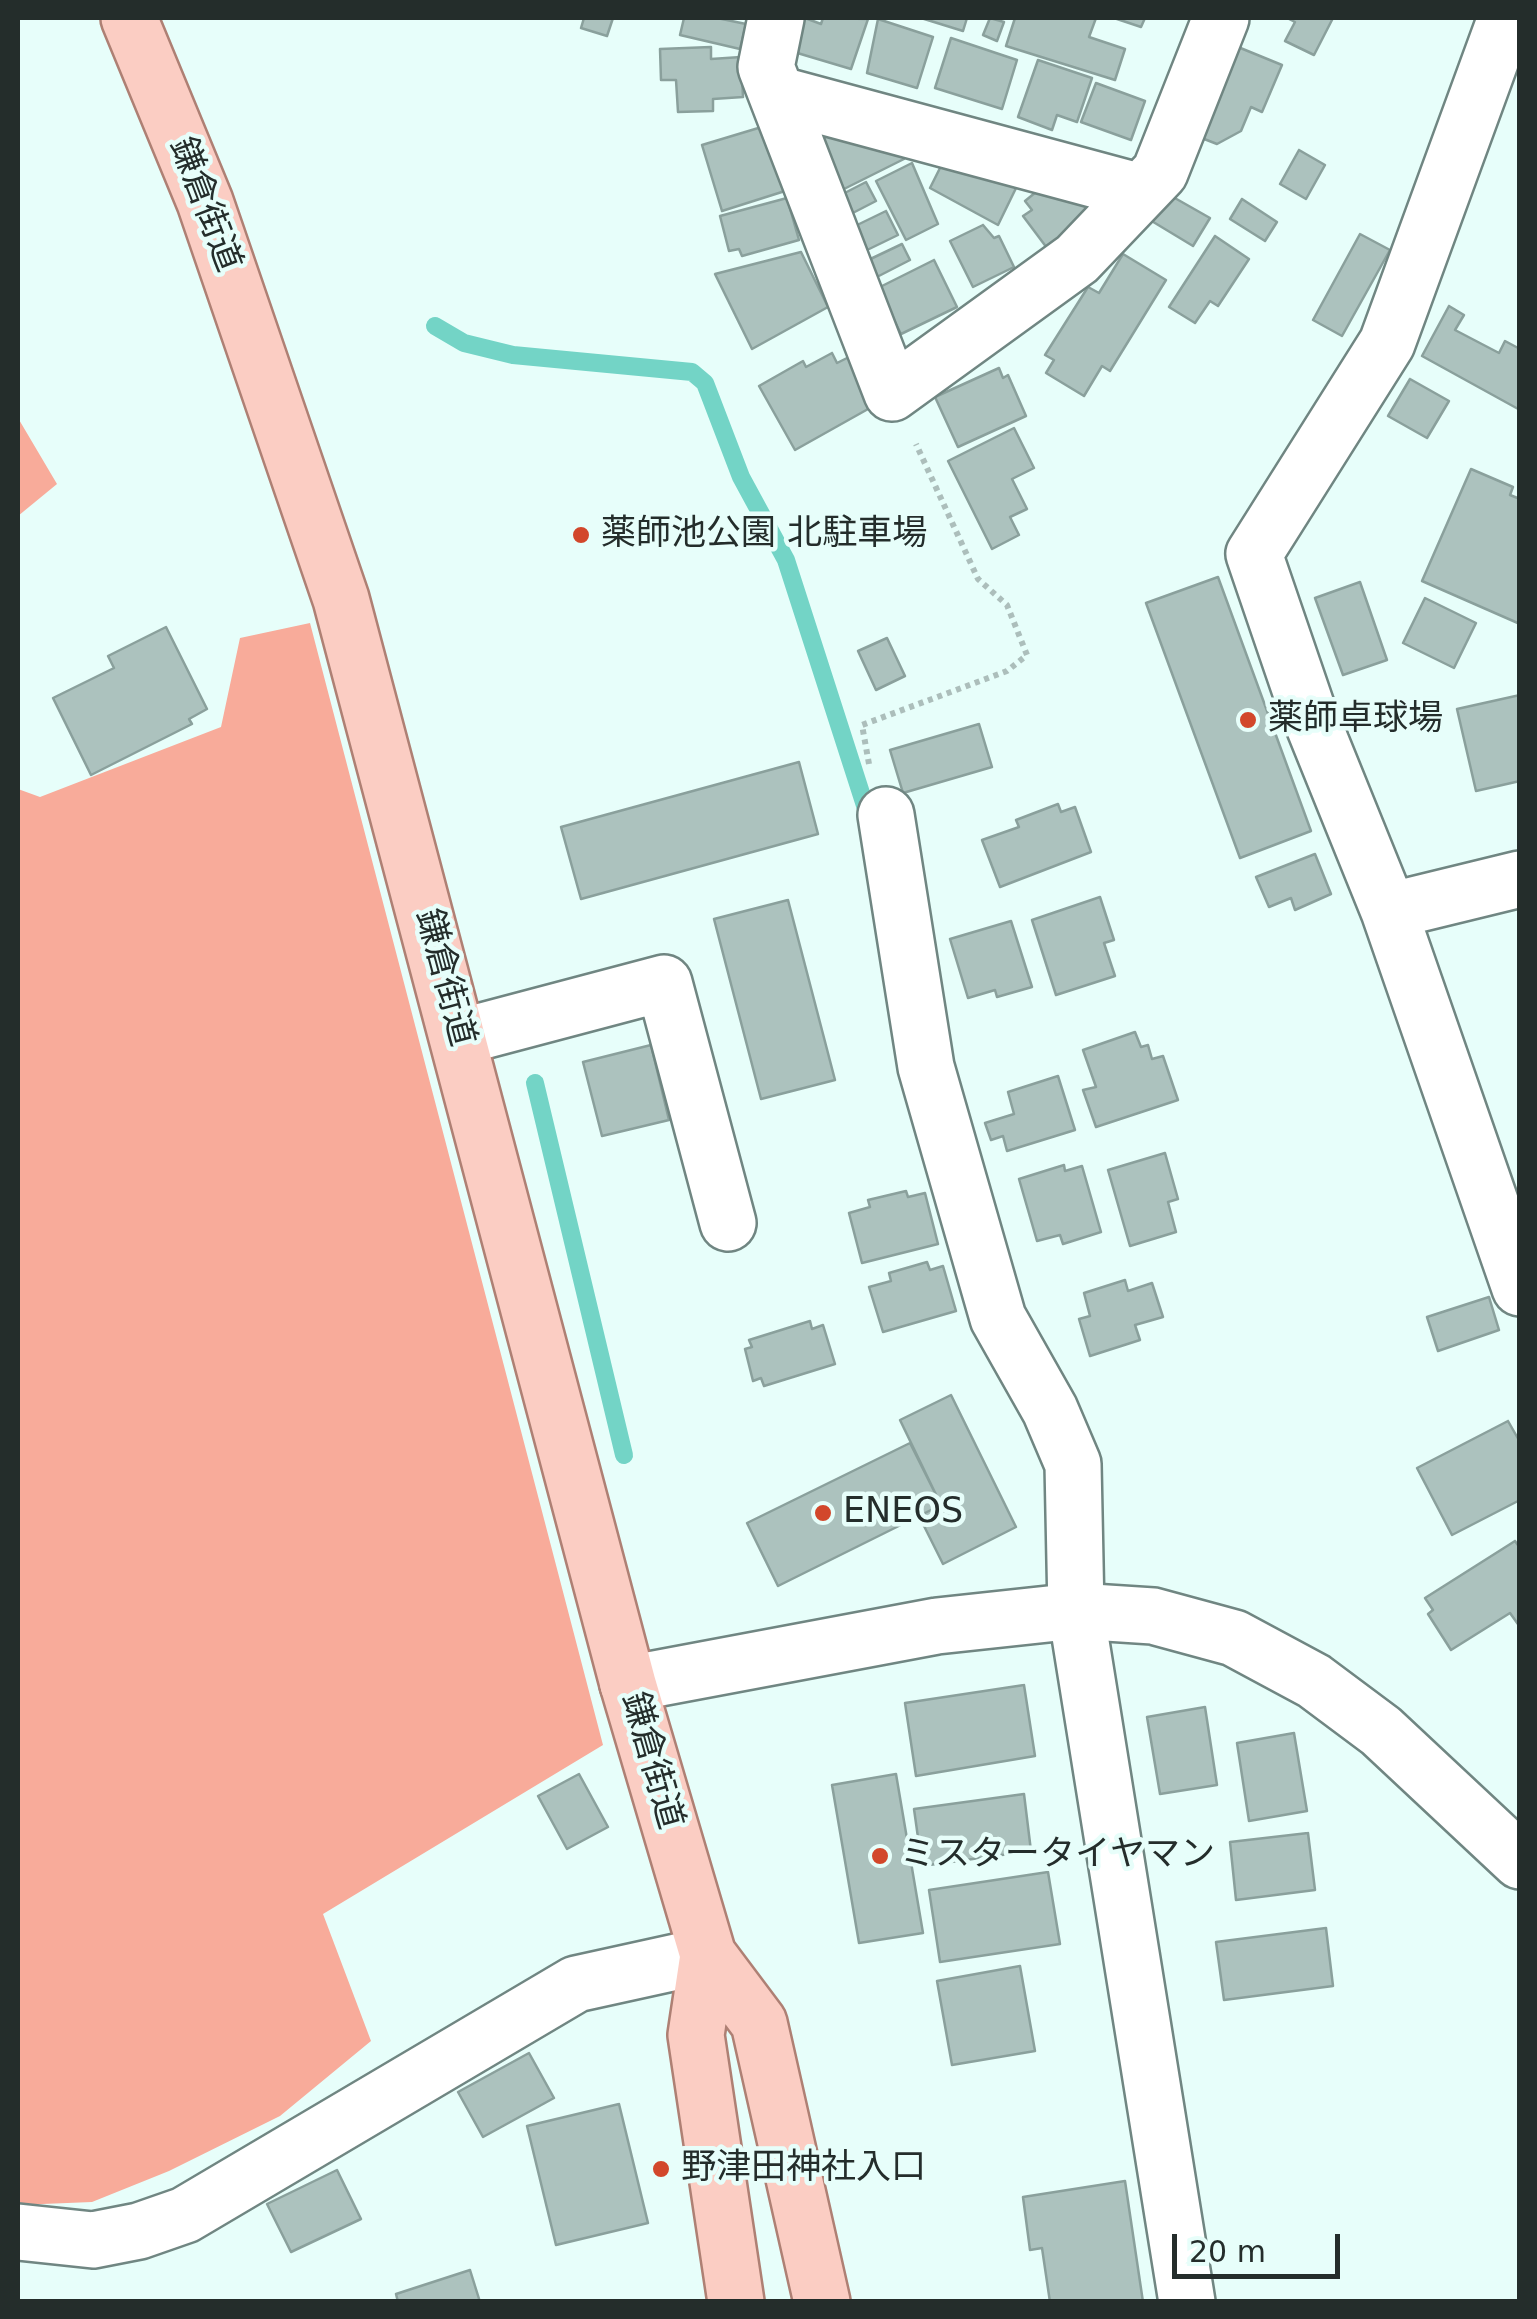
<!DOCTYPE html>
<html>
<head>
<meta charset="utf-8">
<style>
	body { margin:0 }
	#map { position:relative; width:1537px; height:2319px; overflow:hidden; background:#e7fefa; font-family:"DejaVu Sans",sans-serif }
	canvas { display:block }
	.frame { position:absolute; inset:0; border:20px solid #242d2b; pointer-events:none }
	.scale { position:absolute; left:1172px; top:2234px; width:168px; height:45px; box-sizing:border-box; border:5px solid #242d2b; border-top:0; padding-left:12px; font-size:30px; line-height:35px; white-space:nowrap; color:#242d2b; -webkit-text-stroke:8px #e7fefa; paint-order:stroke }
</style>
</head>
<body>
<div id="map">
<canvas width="1537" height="2319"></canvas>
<div class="frame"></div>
<div class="scale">20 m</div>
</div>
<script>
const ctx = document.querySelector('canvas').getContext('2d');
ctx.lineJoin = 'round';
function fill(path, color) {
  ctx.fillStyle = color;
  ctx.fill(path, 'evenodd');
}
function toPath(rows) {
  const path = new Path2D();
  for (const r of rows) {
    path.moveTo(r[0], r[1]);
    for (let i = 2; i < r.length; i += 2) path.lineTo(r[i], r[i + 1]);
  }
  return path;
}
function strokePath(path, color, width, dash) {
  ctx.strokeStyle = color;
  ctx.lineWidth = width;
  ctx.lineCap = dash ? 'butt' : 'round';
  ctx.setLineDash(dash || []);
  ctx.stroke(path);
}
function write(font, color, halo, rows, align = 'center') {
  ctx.font = font + ' "DejaVu Sans","Noto Sans JP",sans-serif';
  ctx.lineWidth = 9;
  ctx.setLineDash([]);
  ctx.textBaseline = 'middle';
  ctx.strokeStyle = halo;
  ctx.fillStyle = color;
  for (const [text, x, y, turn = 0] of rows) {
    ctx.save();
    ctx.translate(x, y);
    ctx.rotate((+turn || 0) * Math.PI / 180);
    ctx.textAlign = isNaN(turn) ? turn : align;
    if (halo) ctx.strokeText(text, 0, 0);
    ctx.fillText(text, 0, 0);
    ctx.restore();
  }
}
fill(toPath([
	[18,418,57,484,18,516],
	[310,623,603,1745,323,1914,371,2041,280,2116,169,2171,92,2202,18,2205,18,789,40,797,221,727,240,638]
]), '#f8ab9a');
strokePath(toPath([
	[435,326,464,343,513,355,692,372,705,383,741,477,786,560,870,821],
	[535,1083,624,1455]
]), '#73d4c6', 18);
const building = toPath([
	[584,18,613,18,607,36,581,28,584,18],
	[684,18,717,18,746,24,740,49,680,35,684,18],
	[805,18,821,24,823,18,868,19,851,69,794,52,805,18],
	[921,18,967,18,963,31,921,18],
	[990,18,1004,22,997,41,983,35,990,18],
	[1015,18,1096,18,1089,37,1125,49,1115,80,1006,46,1015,18],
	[1114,18,1145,18,1141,27,1114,18],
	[1287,18,1333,18,1314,55,1285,41,1295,22,1287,18],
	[878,19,933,37,917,88,867,73,878,19],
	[951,38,1017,60,1002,109,935,88,951,38],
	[711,47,711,59,741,57,743,97,713,99,713,111,678,112,676,80,661,80,660,49,711,47],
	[1238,47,1282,65,1262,112,1251,107,1241,131,1217,144,1199,137,1238,47],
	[1038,60,1092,78,1077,122,1057,115,1052,130,1018,117,1038,60],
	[1096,83,1145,101,1131,140,1081,122,1096,83],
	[846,125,893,136,904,159,842,190,816,139,846,125],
	[765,126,785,191,722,211,702,145,765,126],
	[949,150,1018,184,998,225,930,188,949,150],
	[1299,150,1325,165,1306,199,1280,184,1299,150],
	[912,163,938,224,906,240,876,181,912,163],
	[1066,181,1092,214,1047,248,1023,216,1032,210,1025,201,1047,183,1066,181],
	[866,182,876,201,845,217,835,198,866,182],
	[1166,193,1210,218,1193,246,1150,220,1166,193],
	[787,198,799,240,742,256,739,249,729,251,720,216,787,198],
	[1242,199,1277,222,1265,241,1230,219,1242,199],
	[886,211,898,235,863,252,851,228,886,211],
	[983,225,994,238,999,236,1014,267,973,287,950,241,983,225],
	[1360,234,1390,250,1342,336,1313,320,1360,234],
	[1215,236,1249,259,1218,306,1210,301,1195,323,1169,307,1215,236],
	[902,244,910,260,871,280,862,263,902,244],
	[801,252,828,307,752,349,715,274,801,252],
	[1123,254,1166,280,1110,371,1102,366,1084,396,1046,373,1054,360,1045,355,1088,287,1099,293,1123,254],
	[934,260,957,307,901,334,878,288,934,260],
	[1449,306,1464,315,1455,330,1499,353,1505,341,1520,349,1520,410,1422,356,1449,306],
	[832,353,837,363,851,356,877,404,795,450,759,386,803,361,806,367,832,353],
	[999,368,1003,378,1008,375,1026,416,958,447,935,397,999,368],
	[1410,379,1449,401,1427,438,1388,416,1410,379],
	[1014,428,1034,468,1012,479,1027,509,1010,517,1019,535,992,549,948,461,1014,428],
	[1471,469,1513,487,1510,495,1520,499,1520,624,1422,581,1471,469],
	[1218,577,1311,831,1240,858,1146,603,1218,577],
	[1360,582,1387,660,1343,675,1315,598,1360,582],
	[1425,598,1476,623,1454,668,1403,643,1425,598],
	[166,627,207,709,189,719,192,724,91,775,53,698,114,668,108,656,166,627],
	[887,638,905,676,876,690,858,651,887,638],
	[1520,695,1520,781,1476,791,1457,709,1520,695],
	[979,724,992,767,903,793,890,750,979,724],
	[799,762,818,834,581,899,561,827,799,762],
	[1058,804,1061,812,1075,807,1091,852,1000,887,982,840,1019,827,1016,820,1058,804],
	[1315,854,1331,894,1295,910,1291,898,1269,907,1256,877,1315,854],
	[1100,897,1114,940,1104,943,1115,976,1056,995,1032,920,1100,897],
	[788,900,835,1080,761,1099,714,919,788,900],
	[1011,921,1032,987,997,997,995,990,968,998,950,939,1011,921],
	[1135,1032,1141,1047,1148,1045,1152,1059,1163,1056,1178,1100,1096,1127,1083,1090,1096,1087,1083,1050,1135,1032],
	[651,1045,669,1120,602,1136,583,1062,651,1045],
	[1058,1076,1075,1130,1007,1151,1003,1136,991,1140,985,1123,1014,1114,1008,1092,1058,1076],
	[1165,1153,1178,1199,1168,1202,1176,1232,1130,1246,1108,1170,1165,1153],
	[1064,1165,1065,1171,1082,1166,1101,1232,1063,1244,1060,1235,1037,1241,1019,1179,1064,1165],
	[906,1191,908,1197,925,1193,938,1244,862,1263,849,1213,870,1207,868,1200,906,1191],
	[927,1262,930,1270,943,1266,956,1311,883,1332,869,1287,891,1281,889,1273,927,1262],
	[1125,1280,1128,1291,1152,1283,1163,1317,1135,1325,1140,1340,1090,1356,1079,1319,1090,1316,1084,1293,1125,1280],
	[1489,1297,1499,1330,1438,1351,1427,1317,1489,1297],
	[810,1321,812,1329,823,1325,835,1364,764,1386,761,1378,753,1381,745,1349,752,1347,749,1340,810,1321],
	[951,1395,1016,1527,943,1564,919,1516,941,1505,900,1420,951,1395],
	[1508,1421,1520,1442,1520,1500,1452,1535,1417,1468,1508,1421],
	[910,1443,941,1505,778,1586,747,1523,910,1443],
	[1515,1541,1520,1548,1520,1627,1510,1613,1451,1650,1428,1614,1433,1610,1425,1598,1515,1541],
	[1024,1685,1035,1756,916,1776,905,1703,1024,1685],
	[1205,1707,1217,1785,1160,1794,1147,1717,1205,1707],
	[1294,1733,1307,1811,1249,1821,1237,1743,1294,1733],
	[579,1774,608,1827,567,1849,538,1796,579,1774],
	[896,1774,923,1933,859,1943,832,1785,896,1774],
	[1024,1794,1031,1851,922,1866,914,1809,1024,1794],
	[1308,1833,1315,1890,1236,1900,1230,1842,1308,1833],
	[1048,1872,1060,1944,940,1962,929,1890,1048,1872],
	[1326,1928,1333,1986,1224,2000,1216,1942,1326,1928],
	[1020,1966,1035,2051,952,2065,937,1981,1020,1966],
	[529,2053,554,2098,483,2137,458,2092,529,2053],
	[619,2104,648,2223,556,2245,527,2126,619,2104],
	[337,2170,361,2219,291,2252,267,2204,337,2170],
	[1125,2181,1143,2302,1050,2302,1042,2248,1030,2250,1023,2197,1125,2181],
	[470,2270,480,2302,398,2302,396,2294,470,2270]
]);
fill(building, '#acc2be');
strokePath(building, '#8aa09c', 2.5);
const street = toPath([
	[776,18,766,67,892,393,1077,259,1160,172,1221,18],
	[1506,18,1387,343,1254,554,1306,706,1389,911,1520,1288],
	[777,94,1141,192],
	[886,815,926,1067,998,1318,1050,1410,1073,1464,1076,1611,1187,2302],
	[1389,911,1520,879],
	[460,1037,664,983,728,1223],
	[18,2232,93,2240,139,2231,185,2215,576,1984,708,1955]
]);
const secondary = toPath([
	[628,1684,937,1626,1076,1611,1153,1616,1234,1638,1314,1681,1381,1731,1520,1861]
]);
const primary = toPath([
	[129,18,205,202,341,599,628,1684,708,1955,759,2023,822,2302],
	[708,1955,696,2035,736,2302]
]);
strokePath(street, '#708682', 60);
strokePath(secondary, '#708682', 60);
strokePath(primary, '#ae8074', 60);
strokePath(toPath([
	[869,764,862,725,1007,671,1027,655,1007,605,978,579,916,444]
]), '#acbebb', 6, [5, 5]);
strokePath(street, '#fff', 55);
strokePath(secondary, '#fff', 55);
strokePath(primary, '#fbcdc3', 55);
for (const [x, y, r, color] of [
	[581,535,10,"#d2472b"],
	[1248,720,10,"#d2472b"],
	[823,1513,10,"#d2472b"],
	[880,1856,10,"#d2472b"],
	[661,2169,10,"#d2472b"]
]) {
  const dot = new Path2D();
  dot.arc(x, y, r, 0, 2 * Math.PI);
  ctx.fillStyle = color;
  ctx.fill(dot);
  strokePath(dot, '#e7fefa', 4);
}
write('35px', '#242d2b', '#e7fefa', [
	["鎌倉街道",204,205,69],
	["鎌倉街道",444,978,75],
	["鎌倉街道",651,1761,74]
]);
write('35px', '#242d2b', '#e7fefa', [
	["薬師池公園 北駐車場",601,535],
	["薬師卓球場",1268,720],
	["ENEOS",843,1513],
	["ミスタータイヤマン",900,1856],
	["野津田神社入口",681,2169]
], 'left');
</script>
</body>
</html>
